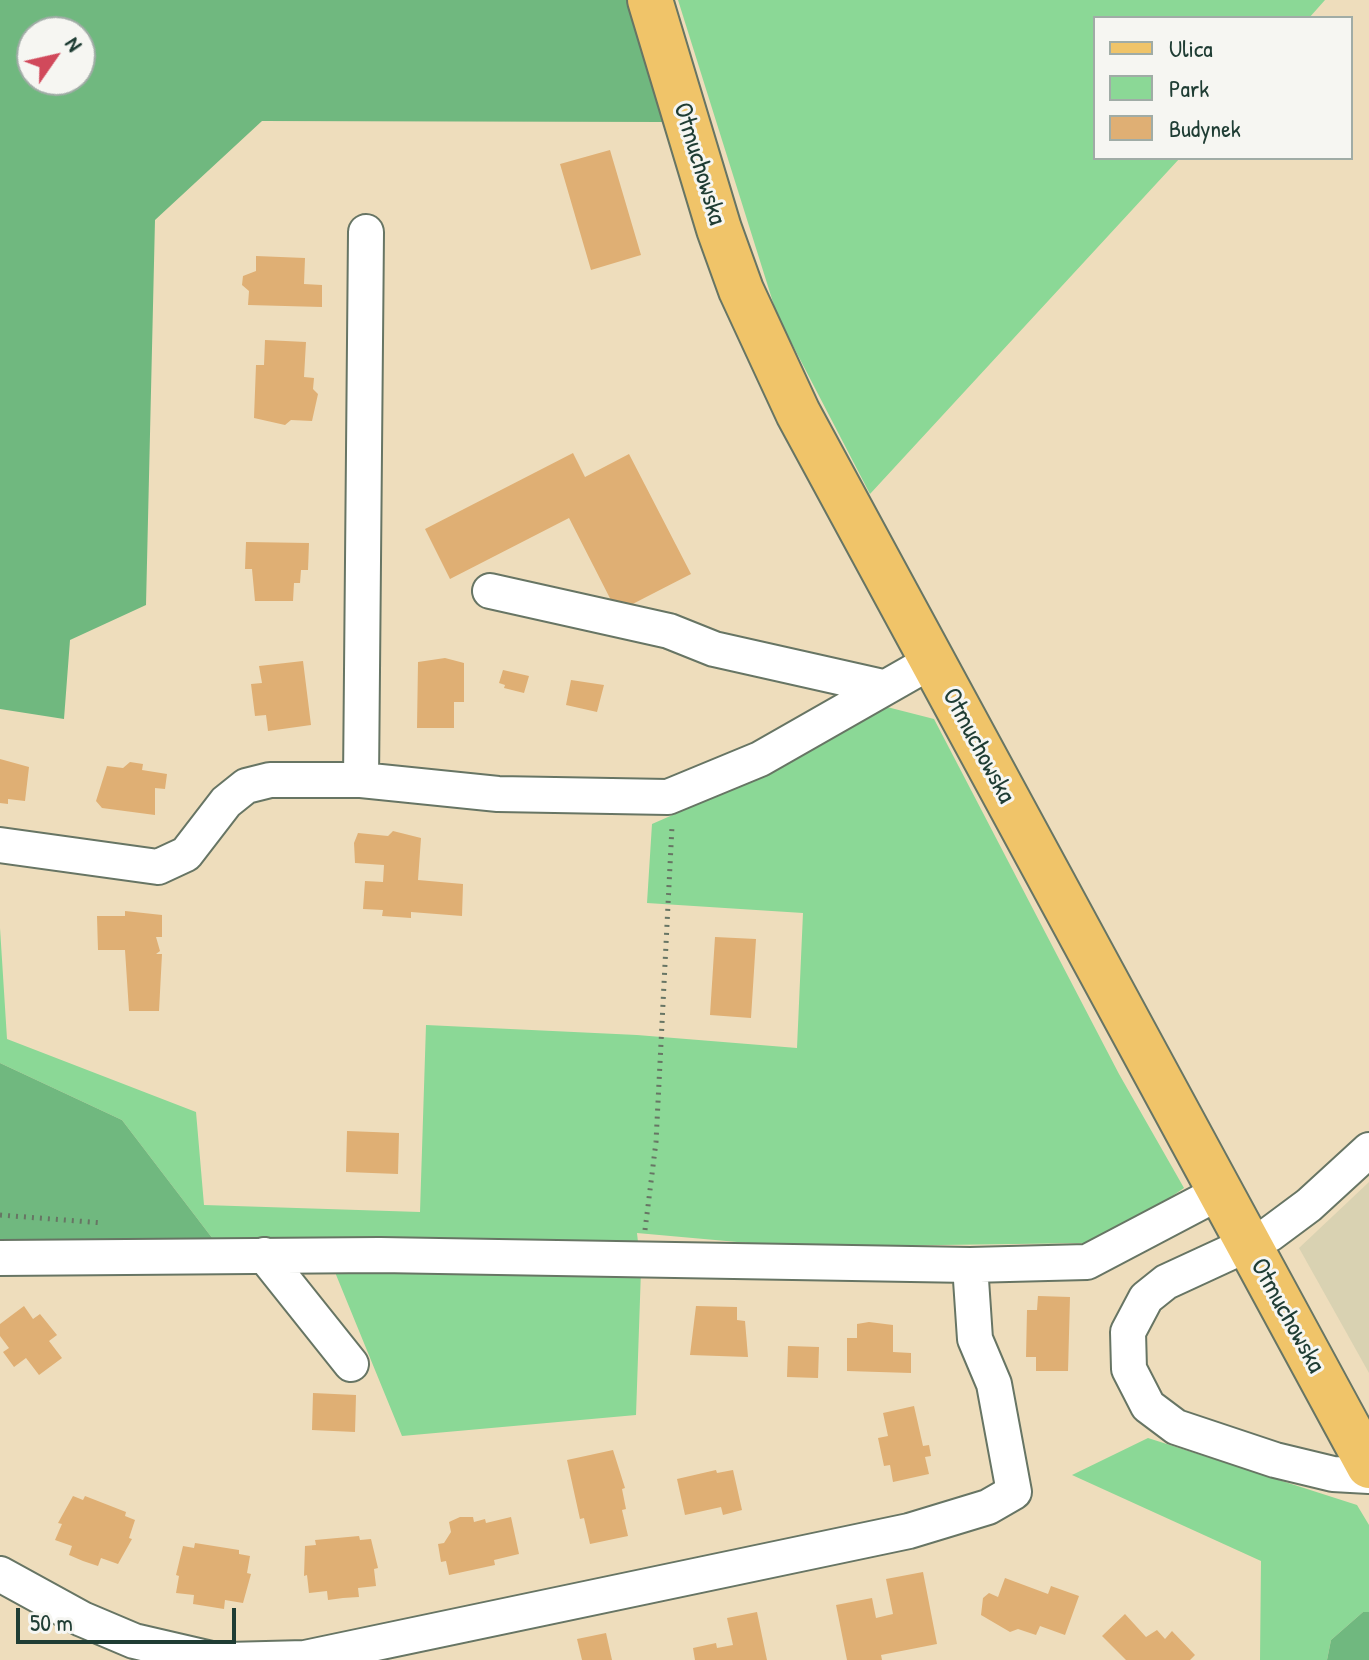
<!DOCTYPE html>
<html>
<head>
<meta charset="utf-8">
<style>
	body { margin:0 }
	#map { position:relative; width:1369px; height:1660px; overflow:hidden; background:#eeddbc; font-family:"Patrick Hand",sans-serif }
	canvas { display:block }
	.legend { position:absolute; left:1093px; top:16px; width:260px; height:144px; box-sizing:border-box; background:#f6f6f2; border:2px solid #a0aca6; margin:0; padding:10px 14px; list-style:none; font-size:24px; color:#1f3d34 }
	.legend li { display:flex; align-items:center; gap:16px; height:40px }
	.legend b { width:40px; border:2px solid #a0aca6 }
	.north { position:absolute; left:16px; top:16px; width:80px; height:80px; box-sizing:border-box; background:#f6f6f2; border:2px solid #a0aca6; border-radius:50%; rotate:56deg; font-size:22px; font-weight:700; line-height:32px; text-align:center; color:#1f3d34 }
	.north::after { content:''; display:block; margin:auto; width:28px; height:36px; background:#d1495b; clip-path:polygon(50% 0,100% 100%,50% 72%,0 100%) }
	.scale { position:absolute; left:16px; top:1608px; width:220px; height:36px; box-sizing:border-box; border:4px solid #1f3d34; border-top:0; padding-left:10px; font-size:24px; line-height:28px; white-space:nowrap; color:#1f3d34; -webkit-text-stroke:6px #f6f6f2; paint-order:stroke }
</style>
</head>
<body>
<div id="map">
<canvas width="1369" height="1660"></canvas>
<ul class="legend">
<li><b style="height:10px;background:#f0c469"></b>Ulica</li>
<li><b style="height:22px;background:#8bd896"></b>Park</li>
<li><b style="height:22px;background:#dfaf74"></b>Budynek</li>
</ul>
<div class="north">N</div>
<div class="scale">50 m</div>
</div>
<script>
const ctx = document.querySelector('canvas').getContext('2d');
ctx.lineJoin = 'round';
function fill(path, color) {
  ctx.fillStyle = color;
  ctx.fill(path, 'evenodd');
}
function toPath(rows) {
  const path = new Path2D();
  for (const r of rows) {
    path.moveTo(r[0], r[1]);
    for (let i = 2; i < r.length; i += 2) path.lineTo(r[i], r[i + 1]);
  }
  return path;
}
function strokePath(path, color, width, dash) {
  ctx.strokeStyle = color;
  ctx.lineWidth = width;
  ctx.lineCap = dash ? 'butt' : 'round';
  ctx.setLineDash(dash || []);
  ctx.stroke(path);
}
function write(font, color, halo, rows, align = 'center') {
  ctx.font = font + ' "Patrick Hand",sans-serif';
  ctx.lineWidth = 6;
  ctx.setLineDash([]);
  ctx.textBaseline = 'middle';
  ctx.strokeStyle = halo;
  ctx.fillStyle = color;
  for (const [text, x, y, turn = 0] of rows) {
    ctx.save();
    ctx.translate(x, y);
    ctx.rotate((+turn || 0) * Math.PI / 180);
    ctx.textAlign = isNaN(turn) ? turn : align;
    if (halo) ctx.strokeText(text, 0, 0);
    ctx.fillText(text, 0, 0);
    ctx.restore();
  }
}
fill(toPath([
	[1369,1182,1369,1373,1299,1248]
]), '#d9d2b2');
fill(toPath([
	[678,0,1325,0,1309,18,1095,18,1095,158,1180,158,870,494,777,315],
	[887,707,934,719,1119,1074,1184,1188,1142,1217,1089,1243,793,1247,637,1233,641,1270,636,1415,402,1436,321,1238,216,1243,122,1120,0,1063,0,928,7,1039,196,1112,204,1205,420,1212,426,1025,637,1035,797,1048,803,913,647,903,652,824,778,769],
	[1148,1438,1357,1505,1369,1525,1369,1612,1363,1612,1331,1640,1327,1660,1260,1660,1261,1561,1072,1475]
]), '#8bd896');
fill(toPath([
	[0,0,629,0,663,122,262,121,155,220,146,605,70,640,64,719,0,709],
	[32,32,80,32,80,80,32,80],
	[0,1063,122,1120,216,1243,0,1249],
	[1363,1612,1369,1612,1369,1660,1327,1660,1331,1640]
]), '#70b87f');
fill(toPath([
	[610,150,641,255,591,270,560,164],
	[256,256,305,258,304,284,322,285,322,307,248,305,249,291,242,285,243,276,256,271],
	[265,340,306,342,304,377,314,378,313,389,318,394,312,421,291,420,285,425,254,418,256,365,264,365],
	[573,453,585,477,629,454,691,574,617,612,569,518,450,579,425,529],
	[246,542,309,543,308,570,301,570,300,583,294,583,293,601,255,601,252,569,245,569],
	[445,658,464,663,464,702,454,702,454,728,417,728,418,662],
	[303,661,311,725,268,731,266,715,255,716,251,684,262,683,259,666],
	[503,670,529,676,524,693,504,688,505,685,499,683],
	[571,680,604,685,597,712,566,705],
	[0,759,29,767,25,801,8,799,8,804,0,803],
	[130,762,143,764,142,770,167,774,165,789,155,788,155,815,102,808,96,801,107,766,123,768],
	[393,831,421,838,418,880,463,884,462,916,411,912,411,918,382,916,383,910,363,909,365,881,383,882,384,865,355,863,354,843,358,833,388,836],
	[125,911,162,915,162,937,156,937,160,951,156,954,162,954,159,1011,129,1011,125,950,98,950,97,916,125,916],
	[715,937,756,939,751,1018,710,1015],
	[347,1131,399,1133,398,1174,346,1172],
	[1038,1296,1070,1297,1068,1371,1036,1371,1036,1357,1026,1357,1027,1310,1037,1310],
	[24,1306,33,1319,40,1314,57,1335,49,1341,62,1358,39,1375,26,1358,14,1367,3,1352,9,1348,0,1336,0,1324],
	[696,1306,737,1307,737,1320,745,1321,748,1357,690,1355],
	[869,1322,893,1325,893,1352,911,1353,911,1373,847,1371,847,1338,857,1338,857,1324],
	[788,1346,819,1347,818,1378,787,1377],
	[313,1393,356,1395,355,1432,312,1430],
	[914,1406,923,1446,929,1445,931,1456,925,1457,929,1474,893,1482,890,1465,884,1466,878,1438,888,1436,883,1413],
	[613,1450,625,1488,622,1489,626,1509,622,1510,628,1536,590,1544,584,1518,580,1519,567,1460],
	[716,1470,717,1473,733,1470,742,1510,723,1515,721,1507,685,1515,677,1479],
	[73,1496,83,1500,85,1496,126,1512,125,1516,135,1520,129,1538,132,1539,118,1564,101,1558,98,1566,83,1561,69,1555,72,1546,55,1540,62,1524,58,1523],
	[460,1517,473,1517,474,1522,485,1519,486,1523,511,1517,519,1554,494,1560,495,1565,449,1575,446,1561,441,1562,438,1544,444,1543,451,1532,449,1522],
	[359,1536,360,1540,371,1539,378,1568,374,1569,376,1586,358,1588,359,1597,343,1598,328,1600,327,1591,309,1593,307,1575,304,1576,305,1546,316,1545,315,1540],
	[195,1543,239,1550,239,1554,250,1556,247,1573,251,1574,243,1603,225,1600,224,1609,193,1604,194,1595,176,1593,179,1576,176,1575,183,1546,194,1548],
	[923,1572,937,1644,881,1655,882,1660,847,1660,836,1605,872,1598,876,1618,893,1614,886,1579],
	[1005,1578,1048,1594,1051,1586,1079,1596,1065,1635,1040,1626,1036,1635,1018,1629,1010,1632,981,1615,983,1598,989,1593,998,1597],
	[757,1612,767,1660,695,1660,693,1648,716,1643,717,1648,733,1645,727,1618],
	[1125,1614,1146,1637,1157,1630,1165,1639,1172,1631,1195,1655,1190,1660,1126,1660,1102,1636],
	[606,1633,612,1660,582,1660,577,1639]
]), '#dfaf74');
const minor = toPath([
	[490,591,669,631,714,649,883,687],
	[361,780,498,794,668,797,760,759,932,661],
	[0,845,158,867,186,854,226,802,246,786,270,780,361,780,366,232],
	[1369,1150,1309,1205,1270,1234,1166,1282,1146,1298,1128,1332,1129,1369,1148,1406,1176,1427,1275,1460,1333,1474,1369,1476],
	[264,1255,351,1364],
	[0,1258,380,1255,970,1265],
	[0,1574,82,1619,134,1641,216,1660],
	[227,1660,305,1658,909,1531,988,1507,1014,1492,994,1384,975,1339,970,1265,1087,1262,1220,1192]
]);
const major = toPath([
	[650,0,719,229,741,290,798,413,1369,1466]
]);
strokePath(minor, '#677564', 38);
strokePath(major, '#677564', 48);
strokePath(toPath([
	[0,1215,103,1223],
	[645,1230,656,1142,672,826]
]), '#677564', 5, [2, 6]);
strokePath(minor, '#fff', 34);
strokePath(major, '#f0c469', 44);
write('26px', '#1f3d34', '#f6f6f2', [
	["Otmuchowska",699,164,73],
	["Otmuchowska",978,746,62],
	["Otmuchowska",1287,1316,61]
]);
</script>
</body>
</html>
